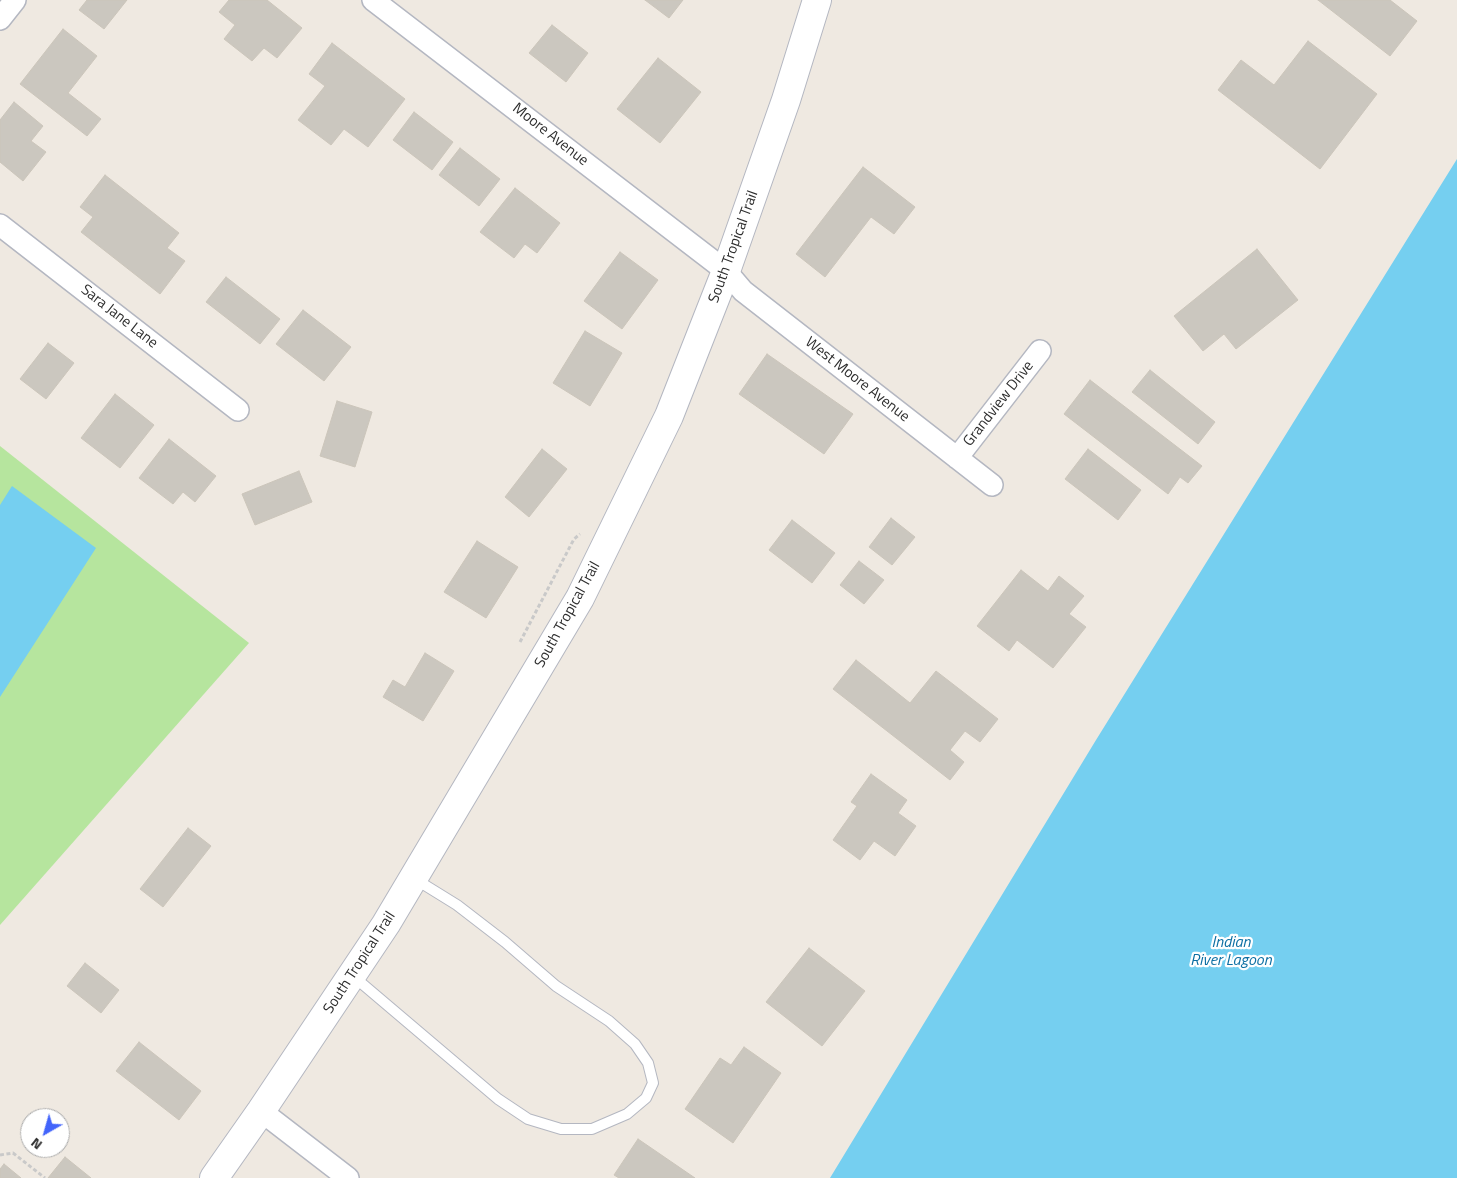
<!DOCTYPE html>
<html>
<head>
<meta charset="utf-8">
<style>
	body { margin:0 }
	#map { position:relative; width:1457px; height:1178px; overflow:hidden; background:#efe9e1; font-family:"Titillium Web",sans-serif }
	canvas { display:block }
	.north { position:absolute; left:20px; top:1108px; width:50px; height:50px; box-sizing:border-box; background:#fff; border:1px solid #ababab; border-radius:50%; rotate:218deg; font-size:14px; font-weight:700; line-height:20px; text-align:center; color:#2e2e2e }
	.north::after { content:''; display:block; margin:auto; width:18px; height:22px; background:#4264fb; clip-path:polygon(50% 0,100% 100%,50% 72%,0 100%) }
</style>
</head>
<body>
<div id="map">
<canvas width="1457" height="1178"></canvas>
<div class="north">N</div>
</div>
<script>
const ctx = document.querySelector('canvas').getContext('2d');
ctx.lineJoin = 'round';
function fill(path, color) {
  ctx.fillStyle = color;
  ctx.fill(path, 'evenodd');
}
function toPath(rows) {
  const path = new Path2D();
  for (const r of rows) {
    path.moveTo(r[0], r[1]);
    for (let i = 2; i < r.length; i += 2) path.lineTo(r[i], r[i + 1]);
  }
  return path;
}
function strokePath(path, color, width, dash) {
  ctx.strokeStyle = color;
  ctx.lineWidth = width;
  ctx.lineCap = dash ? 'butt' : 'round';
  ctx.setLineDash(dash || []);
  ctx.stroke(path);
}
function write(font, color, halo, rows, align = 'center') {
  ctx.font = font + ' "Titillium Web",sans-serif';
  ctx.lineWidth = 4.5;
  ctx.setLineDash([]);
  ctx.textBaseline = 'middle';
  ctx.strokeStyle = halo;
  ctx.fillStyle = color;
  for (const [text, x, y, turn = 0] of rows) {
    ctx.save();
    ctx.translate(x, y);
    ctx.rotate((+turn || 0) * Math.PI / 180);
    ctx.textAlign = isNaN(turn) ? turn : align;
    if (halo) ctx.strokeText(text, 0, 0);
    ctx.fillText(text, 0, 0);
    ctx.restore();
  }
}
fill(toPath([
	[0,446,249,643,0,925]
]), '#b6e59e');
fill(toPath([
	[1457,159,1457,1178,830,1178,1096,740],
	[12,486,96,548,0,697,0,505]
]), '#75cff0');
const building = toPath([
	[87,0,127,0,104,29,79,10,87,0],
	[229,0,267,0,302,28,277,58,264,48,252,61,224,39,235,25,219,12,229,0],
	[645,0,683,0,669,18,645,0],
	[1318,0,1390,0,1417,21,1390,56,1318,0],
	[552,25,588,53,566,82,529,53,552,25],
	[63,29,97,56,68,93,101,119,87,136,20,84,63,29],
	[1308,41,1377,94,1320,169,1218,90,1241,60,1274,85,1308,41],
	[332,43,405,99,368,147,344,129,331,145,298,120,325,86,309,74,332,43],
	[658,58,701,92,660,143,617,109,658,58],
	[14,102,43,126,31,141,46,152,23,181,0,162,0,120,14,102],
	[414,112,453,142,432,170,393,140,414,112],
	[460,148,500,179,479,206,439,175,460,148],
	[863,167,915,207,894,234,871,217,825,277,796,254,863,167],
	[105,175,179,233,167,248,185,261,160,294,81,232,93,217,80,207,105,175],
	[515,188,560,223,537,253,525,244,514,258,480,232,515,188],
	[1257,249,1298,300,1236,349,1224,334,1203,351,1174,316,1257,249],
	[620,252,658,280,622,329,584,301,620,252],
	[226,277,280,319,260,344,206,302,226,277],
	[303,310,351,347,324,381,276,344,303,310],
	[585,331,622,353,590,406,553,383,585,331],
	[48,343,74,363,46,399,20,379,48,343],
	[767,354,853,414,824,454,739,394,767,354],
	[1150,370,1215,422,1198,444,1132,392,1150,370],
	[1090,380,1202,466,1188,483,1180,477,1168,494,1064,414,1090,380],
	[115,394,154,425,120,468,81,438,115,394],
	[337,401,372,412,355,467,320,456,337,401],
	[169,439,216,476,195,502,183,492,173,504,139,478,169,439],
	[542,449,567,469,529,517,505,497,542,449],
	[1088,449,1141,490,1118,520,1065,479,1088,449],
	[299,471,312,502,255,525,242,494,299,471],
	[891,518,915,537,892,565,869,547,891,518],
	[792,520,835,553,812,583,769,550,792,520],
	[477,541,518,567,486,618,444,592,477,541],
	[859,561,884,580,864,604,840,585,859,561],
	[1021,570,1048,591,1059,576,1084,596,1069,614,1086,627,1053,668,1017,640,1009,651,977,626,1021,570],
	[425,653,454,671,423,721,383,697,393,680,405,687,425,653],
	[856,660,910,703,936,671,998,719,980,742,965,731,950,750,964,762,950,780,833,689,856,660],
	[871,774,907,800,898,813,916,826,895,856,874,841,860,860,833,840,857,806,851,802,871,774],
	[188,828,211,846,163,907,140,889,188,828],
	[809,948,865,991,822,1046,766,1002,809,948],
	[85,963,119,990,101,1013,67,986,85,963],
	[139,1042,201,1091,179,1120,116,1071,139,1042],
	[744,1047,781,1073,733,1143,685,1109,720,1058,731,1065,744,1047],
	[638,1139,695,1178,619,1178,614,1175,638,1139],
	[65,1157,91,1178,48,1178,65,1157],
	[4,1164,21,1178,0,1178,0,1169,4,1164]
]);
fill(building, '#cbc7bf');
strokePath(building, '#cbc5ba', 1);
const lane = toPath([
	[353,976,498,1099,528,1119,561,1129,592,1129,627,1114,646,1098,653,1083,648,1063,635,1044,609,1021,556,986,505,942,457,905,415,879]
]);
const street = toPath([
	[373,0,726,271,743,291,992,485],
	[0,19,15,0],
	[0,225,238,410],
	[957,458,1040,351],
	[261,1111,348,1178]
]);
const secondary = toPath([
	[214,1178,261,1111,386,924,580,598,669,416,726,271,786,100,817,0]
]);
strokePath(lane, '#b4b7c1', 12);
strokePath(street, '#b4b7c1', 24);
strokePath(secondary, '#b4b7c1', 30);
strokePath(toPath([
	[520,642,574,539,580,534],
	[0,1155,13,1153,45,1178]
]), '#c9c9c9', 3, [4, 2.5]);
strokePath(lane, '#fff', 10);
strokePath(street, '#fff', 21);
strokePath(secondary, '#fff', 28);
write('15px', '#2e2e2e', '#fff', [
	["Moore Avenue",550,135,38],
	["South Tropical Trail",734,247,-70],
	["Sara Jane Lane",119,317,38],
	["West Moore Avenue",857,380,38],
	["Grandview Drive",999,404,-52],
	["South Tropical Trail",568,615,-61],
	["South Tropical Trail",360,963,-57]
]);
write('italic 16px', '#0d6fa3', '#fff', [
	["Indian",1231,943],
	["River Lagoon",1231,961]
]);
</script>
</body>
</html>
